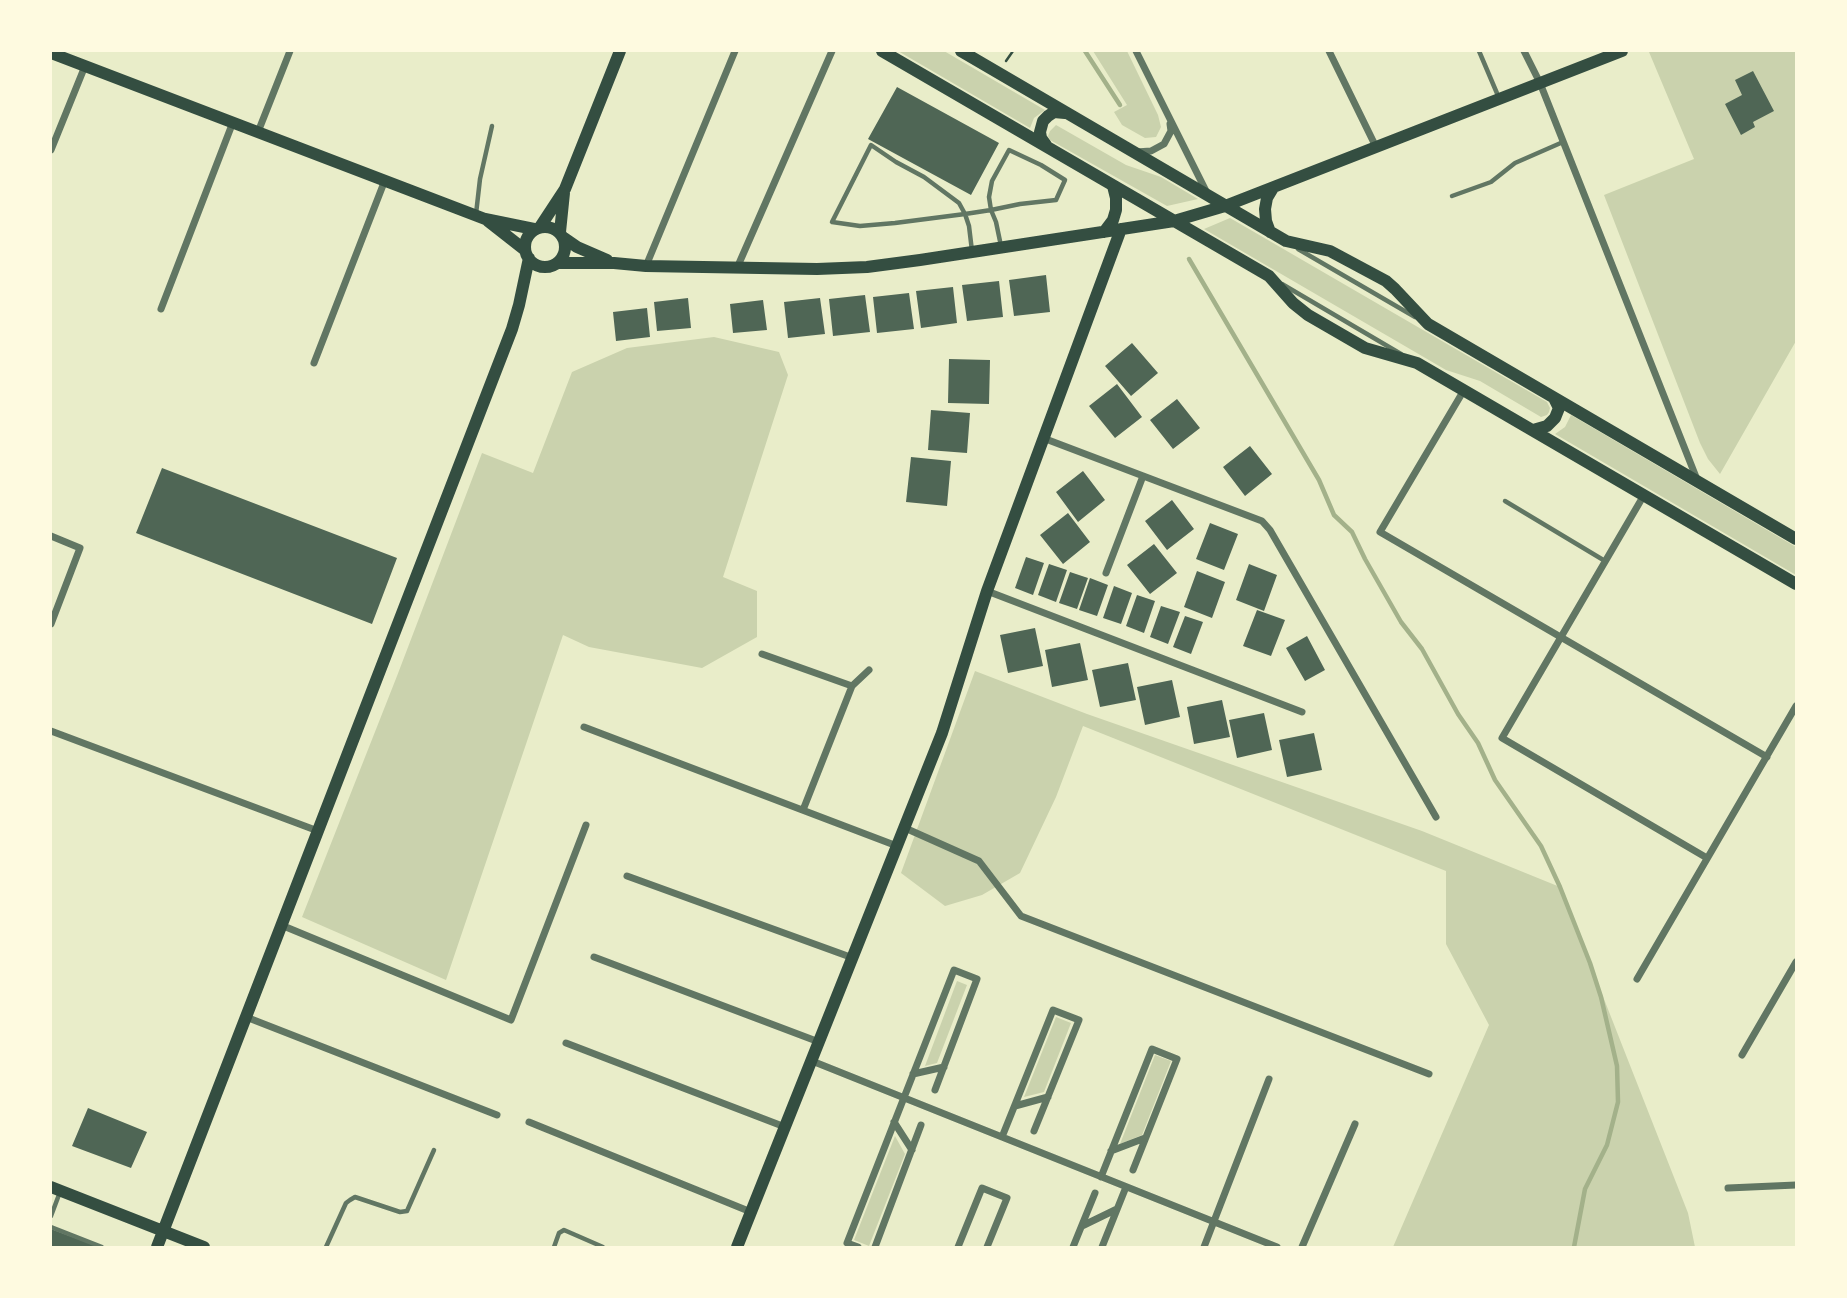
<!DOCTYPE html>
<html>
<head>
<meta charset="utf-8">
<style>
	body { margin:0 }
	#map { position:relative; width:1847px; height:1298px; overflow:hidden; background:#e9edc9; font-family:Signika,sans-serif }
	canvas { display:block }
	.frame { position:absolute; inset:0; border:52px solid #fefae0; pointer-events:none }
</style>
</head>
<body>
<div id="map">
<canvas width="1847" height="1298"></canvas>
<div class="frame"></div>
</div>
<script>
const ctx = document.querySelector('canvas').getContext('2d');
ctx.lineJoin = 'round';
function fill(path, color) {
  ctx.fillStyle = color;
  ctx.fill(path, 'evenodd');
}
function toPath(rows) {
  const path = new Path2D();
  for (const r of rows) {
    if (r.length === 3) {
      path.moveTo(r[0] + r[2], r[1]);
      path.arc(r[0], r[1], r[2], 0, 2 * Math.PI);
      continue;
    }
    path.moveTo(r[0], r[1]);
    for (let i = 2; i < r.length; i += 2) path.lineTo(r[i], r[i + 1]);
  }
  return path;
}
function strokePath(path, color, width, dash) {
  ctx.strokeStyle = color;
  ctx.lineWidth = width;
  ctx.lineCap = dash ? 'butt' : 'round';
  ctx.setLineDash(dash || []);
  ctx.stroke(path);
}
fill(toPath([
	[898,51,944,51,1045,110,1034,118,1030,128],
	[1093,51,1127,51,1158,115,1161,127,1156,137,1145,138,1122,125,1114,112,1127,105],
	[1653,51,1796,51,1796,341,1720,474,1708,459,1700,443,1604,195,1694,159,1649,52],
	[1056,125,1126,165,1161,177,1198,199,1167,206,1050,140,1048,136,1050,131],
	[1230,218,1547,402,1550,408,1549,412,1547,415,1541,417,1480,381,1446,370,1204,229],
	[714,337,779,352,788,375,723,577,757,591,757,637,702,668,589,647,563,635,446,980,302,917,397,676,482,453,533,473,572,372,627,348],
	[1571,415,1796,547,1796,575,1555,434,1565,427],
	[975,671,1087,714,1422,831,1560,887,1688,1213,1695,1247,1393,1247,1489,1025,1446,944,1446,871,1083,726,1056,797,1020,873,982,895,945,906,901,873],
	[957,981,967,985,937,1063,925,1066],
	[1056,1017,1071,1023,1044,1092,1024,1097],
	[1155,1055,1171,1061,1142,1135,1120,1144],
	[895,1136,905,1154,869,1246,854,1240]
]), '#cad2ad');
strokePath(toPath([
	[1085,51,1120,105],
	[1189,259,1319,480,1334,515,1352,532,1365,559,1401,622,1422,649,1458,714,1478,743,1495,780,1541,846,1560,887,1590,963,1601,997,1617,1066,1618,1102,1607,1145,1585,1189,1574,1247]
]), '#a3b18a', 4.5);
fill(toPath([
	[1753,71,1774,111,1753,122,1755,127,1741,135,1725,104,1742,95,1735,80],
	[897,87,999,143,971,195,868,139],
	[1046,275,1050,312,1014,316,1009,280],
	[999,281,1003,317,967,321,962,285],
	[953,287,957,323,921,328,916,291],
	[909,293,914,329,877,333,873,297],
	[865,295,870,332,833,336,829,299],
	[688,298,691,328,657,331,654,302],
	[820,298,825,334,788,338,784,302],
	[763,300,767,330,733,333,730,304],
	[647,308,650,337,616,341,613,312],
	[1132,343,1158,373,1131,396,1105,366],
	[949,359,990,360,989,404,948,403],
	[1117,384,1142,417,1115,438,1089,406],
	[1177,399,1200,428,1173,449,1150,420],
	[931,410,970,413,967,453,928,450],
	[1250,446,1272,474,1245,496,1223,467],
	[911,457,951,461,947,506,906,502],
	[162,468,397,558,372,624,136,533],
	[1083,471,1105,500,1078,522,1056,492],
	[1172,500,1194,529,1167,550,1145,521],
	[1068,513,1090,542,1063,564,1040,535],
	[1210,523,1238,534,1224,570,1196,559],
	[1154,544,1177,573,1150,594,1127,565],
	[1026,557,1044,563,1033,595,1015,588],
	[1049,564,1067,570,1056,602,1038,595],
	[1249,564,1277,575,1264,611,1236,600],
	[1197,571,1225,582,1212,618,1184,607],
	[1070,572,1088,578,1077,609,1059,603],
	[1090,578,1108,585,1097,616,1079,610],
	[1114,586,1132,593,1121,624,1103,618],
	[1137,595,1155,601,1144,633,1126,626],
	[1161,606,1180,612,1168,644,1150,637],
	[1257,610,1285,620,1271,656,1243,646],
	[1185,616,1203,622,1191,654,1173,647],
	[1035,628,1043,666,1008,673,1000,635],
	[1307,636,1325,670,1305,681,1286,648],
	[1080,643,1088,680,1052,687,1045,650],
	[1128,663,1136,700,1100,707,1092,670],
	[1172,680,1180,717,1145,725,1137,687],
	[1222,700,1230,737,1194,744,1187,707],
	[1264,713,1272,750,1237,758,1229,720],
	[1314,733,1322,770,1287,777,1279,740],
	[88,1108,147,1132,131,1168,72,1146],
	[51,1229,99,1247,51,1247]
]), '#4f6655');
strokePath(toPath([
	[1006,61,1013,51]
]), '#344e41', 2.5);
strokePath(toPath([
	[1479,51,1499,98],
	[1452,196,1491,182,1515,163,1563,142],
	[476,214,480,179,492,126],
	[1298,249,1415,317],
	[972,251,969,226,965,214,959,203,924,177,896,162,871,145,832,222,860,226,895,223,965,214,991,210,1020,204,1056,200,1065,180,1041,165,1009,150,992,181,989,197,991,210,996,222,1001,246],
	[1282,284,1401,354],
	[1505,501,1605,561],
	[51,1216,60,1192],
	[51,1227,102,1247],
	[326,1247,346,1203,350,1200,355,1197,400,1212,407,1211,434,1150],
	[554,1247,559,1233,564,1230,603,1247]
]), '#617663', 4.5);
strokePath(toPath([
	[1136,51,1207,193],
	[1329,51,1376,147],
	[1524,51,1540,83,1698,482],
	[258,132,290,51],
	[51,150,85,66],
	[1136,152,1151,151,1164,144,1171,131,1170,124],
	[646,266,735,51],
	[737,268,832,51],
	[161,309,233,122],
	[314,363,385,180],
	[1464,390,1380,532,1767,757],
	[1043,438,1262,521,1270,530,1436,817],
	[1644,495,1502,738,1707,858],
	[51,536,80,548,51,624],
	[1106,573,1143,476],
	[987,591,1302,712],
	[762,654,852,686],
	[584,727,897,846],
	[51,731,318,831],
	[803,810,852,686,869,670],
	[905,828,979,861,1021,916,1429,1074],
	[627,876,853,958],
	[281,925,511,1020,586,825],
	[594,957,819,1042],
	[1637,979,1796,706],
	[246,1017,497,1115],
	[566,1043,785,1127],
	[1742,1055,1796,962],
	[812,1061,1277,1247],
	[913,1074,944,1067],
	[1015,1106,1048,1097],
	[529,1122,751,1212],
	[894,1122,912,1150],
	[1002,1137,1053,1010,1079,1020,1034,1131],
	[1111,1151,1145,1138],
	[1101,1177,1152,1049,1177,1059,1133,1170],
	[1728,1188,1796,1185],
	[1082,1226,1117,1209],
	[858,1247,847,1243,954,970,977,979,935,1090],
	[875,1247,921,1125],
	[958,1247,982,1188,1007,1198,987,1247],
	[1073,1247,1095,1193],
	[1102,1247,1126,1187],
	[1204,1247,1269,1079],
	[1302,1247,1355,1124]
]), '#617663', 7);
strokePath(toPath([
	[882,51,1269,276,1293,303,1308,315,1365,348,1417,363,1796,584],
	[961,51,1286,241,1330,251,1386,281,1395,289,1428,324,1796,539],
	[51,53,485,219,534,229],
	[1046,145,1041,138,1040,132,1043,121,1048,116,1054,112,1065,113],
	[488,221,525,250],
	[545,247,20],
	[540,227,565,189,620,51],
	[560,232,564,193],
	[1104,232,1113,220,1116,210,1116,198,1113,186],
	[1270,232,1266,221,1265,209,1267,198,1273,188],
	[564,238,577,247,607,260],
	[558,263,614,263,646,266,817,269,867,267,920,260,1174,221,1225,206,1622,51],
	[1533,430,1547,426,1555,418,1559,408,1554,398],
	[51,1187,204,1247],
	[157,1247,512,329,519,305,529,258],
	[737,1247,942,733,987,591,1121,229]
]), '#344e41', 12);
</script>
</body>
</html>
